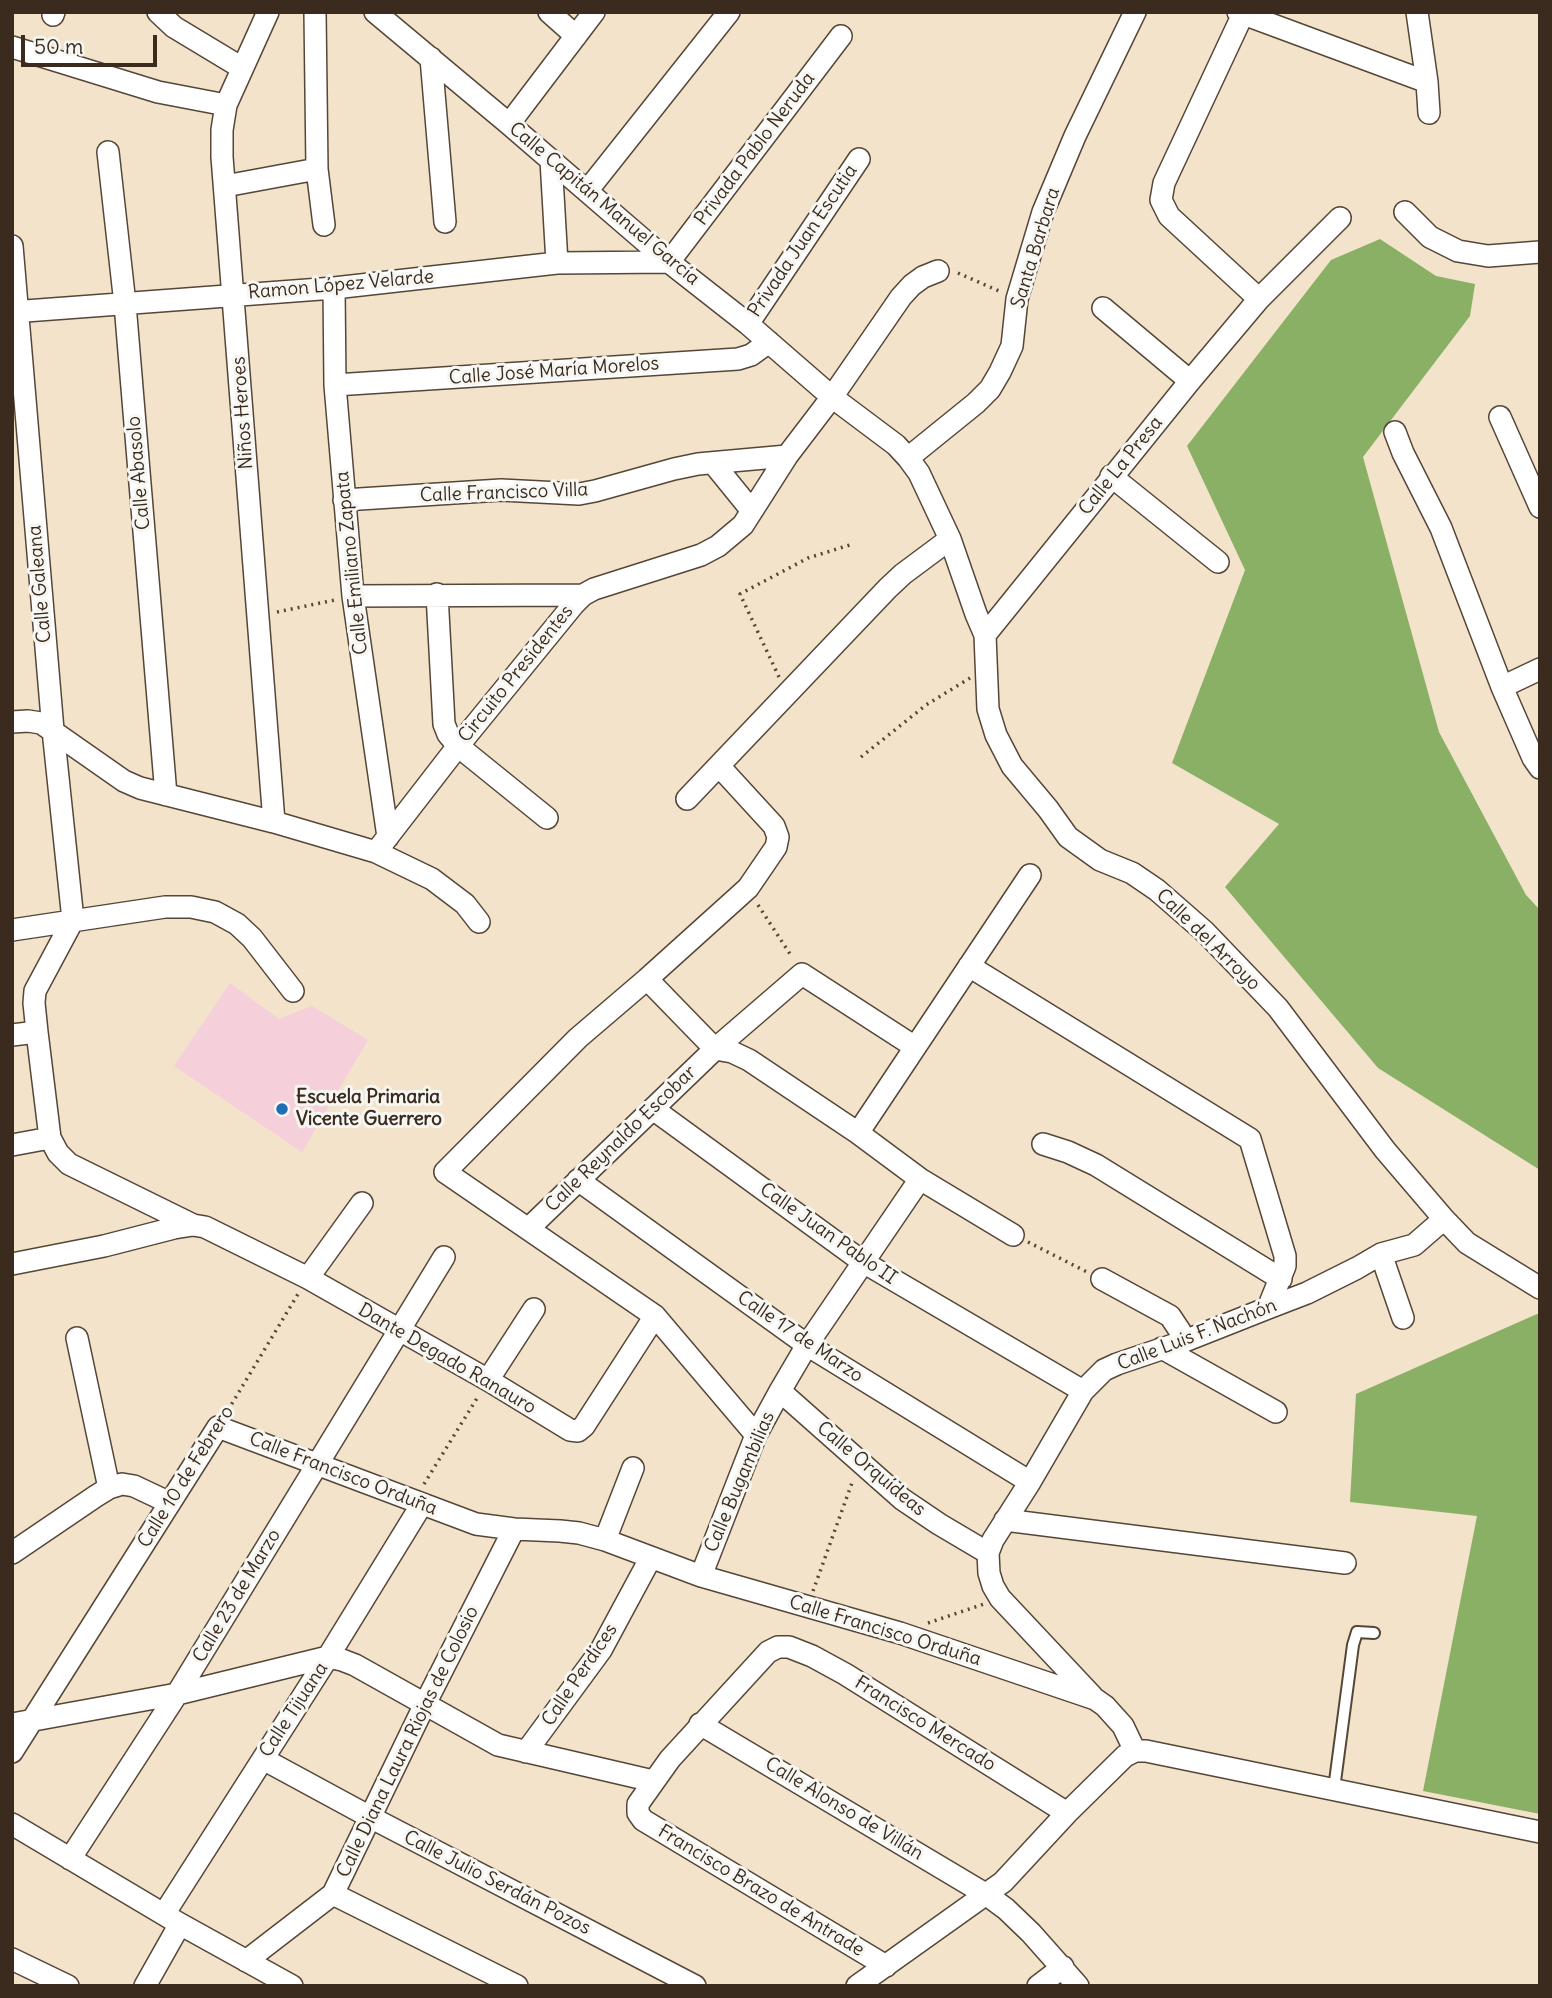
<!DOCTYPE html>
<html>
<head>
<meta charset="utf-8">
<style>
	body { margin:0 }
	#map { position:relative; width:1552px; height:1998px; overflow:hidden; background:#f2e3ca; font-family:Delius,sans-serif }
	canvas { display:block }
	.frame { position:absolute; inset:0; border:14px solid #3b2a1e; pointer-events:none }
	.scale { position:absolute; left:21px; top:35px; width:136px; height:32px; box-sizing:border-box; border:4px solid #3b2a1e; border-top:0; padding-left:9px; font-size:21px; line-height:24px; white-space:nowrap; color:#3b2a1e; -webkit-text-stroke:5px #f6f6f2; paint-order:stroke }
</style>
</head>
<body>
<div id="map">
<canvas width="1552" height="1998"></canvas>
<div class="frame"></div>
<div class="scale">50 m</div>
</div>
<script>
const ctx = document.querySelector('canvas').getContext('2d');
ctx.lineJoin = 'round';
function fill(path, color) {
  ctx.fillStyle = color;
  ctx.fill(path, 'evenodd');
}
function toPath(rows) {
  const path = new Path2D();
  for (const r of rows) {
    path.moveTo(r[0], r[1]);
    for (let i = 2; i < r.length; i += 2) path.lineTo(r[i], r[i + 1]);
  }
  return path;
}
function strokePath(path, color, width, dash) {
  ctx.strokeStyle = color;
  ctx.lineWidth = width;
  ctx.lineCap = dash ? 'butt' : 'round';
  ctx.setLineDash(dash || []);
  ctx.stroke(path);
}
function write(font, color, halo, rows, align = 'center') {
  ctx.font = font + ' Delius,sans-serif';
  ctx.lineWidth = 6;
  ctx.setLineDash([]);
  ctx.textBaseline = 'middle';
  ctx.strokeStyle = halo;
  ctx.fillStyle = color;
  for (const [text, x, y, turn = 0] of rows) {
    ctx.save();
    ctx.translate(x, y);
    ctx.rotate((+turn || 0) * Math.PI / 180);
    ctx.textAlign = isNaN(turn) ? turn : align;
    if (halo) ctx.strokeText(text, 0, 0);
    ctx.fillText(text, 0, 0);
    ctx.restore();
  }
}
fill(toPath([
	[230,983,279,1019,312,1006,368,1040,302,1152,174,1066]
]), '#f5cfda');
fill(toPath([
	[1380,239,1436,276,1475,284,1470,316,1363,457,1439,732,1526,895,1540,910,1540,1170,1378,1068,1225,887,1279,824,1172,763,1245,570,1187,446,1331,260],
	[1537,1314,1540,1315,1540,1814,1423,1791,1477,1516,1350,1502,1356,1394]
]), '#8ab066');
const service = toPath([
	[1334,1789,1353,1645,1357,1632,1374,1633]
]);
const minor = toPath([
	[158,12,174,27,242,68],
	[268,12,226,105,222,130,222,157,274,822],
	[315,12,317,169,324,225],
	[375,12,509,124,669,262,748,324,832,397,896,445,908,458,919,473,950,539,976,614,985,635,988,709,996,735,1012,766,1048,809,1068,837,1100,860,1132,873,1157,890,1205,932,1278,1008,1385,1150,1444,1219,1467,1243,1540,1288],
	[549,12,576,36],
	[1238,12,1427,82],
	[1417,12,1427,82,1429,113],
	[1243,14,1164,183,1161,200,1169,216,1259,299],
	[53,15,54,12],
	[12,47,158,92,226,105],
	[431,58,445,222],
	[509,124,594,12],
	[108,152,125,304,166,795],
	[551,160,557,263],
	[225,186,317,169],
	[587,191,729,12],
	[1405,212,1430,237,1458,251,1488,256,1540,252],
	[12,246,53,730,73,920],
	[334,288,335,385,353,596,388,837],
	[1103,308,1190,381],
	[12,312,334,288,557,263,669,262,841,36],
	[748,324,859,159],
	[335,385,738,359,751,355,769,342],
	[1500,417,1540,507],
	[1395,432,1403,453,1441,528,1502,687,1533,758,1540,768],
	[908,458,976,403,990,389,1000,372,1012,346,1017,299,1043,212,1075,136,1135,12],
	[713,463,752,511],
	[1111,476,1218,562],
	[344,500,501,490,579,494,595,491,674,469,698,464,787,456],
	[437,594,444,724,448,734,458,746,547,818],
	[353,596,583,595],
	[985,635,1190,381,1259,299,1340,218],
	[1502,687,1540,669],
	[12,722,28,721,41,723,124,781,140,788,274,822,376,852,432,879,465,904,479,922],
	[719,766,774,826,778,837,776,847,748,888,647,979,578,1038,445,1172,655,1316,756,1435],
	[687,799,888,588,903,574,950,539],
	[376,852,458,746,574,604,583,595,594,589,701,555,718,546,743,525,787,456,832,397,901,297,912,285,923,277,938,271],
	[73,920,35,991,34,1003,37,1032,50,1138,58,1153,69,1164,193,1225],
	[12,930,165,907,191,907,215,912,237,924,252,938,293,991],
	[969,966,1250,1139,1285,1256,1285,1266,1268,1308],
	[647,979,715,1049,732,1052,749,1060,858,1133,920,1179,1013,1235],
	[12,1035,37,1032],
	[653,1109,863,1262,1083,1391],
	[858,1133,1030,875],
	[1043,1144,1068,1152,1096,1165,1281,1279],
	[12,1145,50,1138],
	[578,1180,807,1345,1030,1482],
	[528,1229,715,1049,802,974,915,1047],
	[1381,1254,1403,1318],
	[12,1264,104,1246,174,1228,193,1225,205,1227,308,1278,488,1380,570,1430,578,1431,584,1426,655,1316],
	[308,1278,362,1203],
	[1102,1279,1170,1316,1180,1331,1182,1342],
	[77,1338,109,1488],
	[1162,1348,1276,1412],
	[488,1380,534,1309],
	[780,1391,902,1499,939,1524,988,1553],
	[1005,1520,1345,1563],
	[605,1540,633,1468],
	[12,1553,96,1496,109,1488,122,1484,134,1486,170,1503],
	[701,1576,756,1435,780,1391,807,1345,920,1179],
	[1092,1696,1000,1598,993,1586,989,1573,988,1553,993,1540,1030,1482,1083,1391,1104,1370,1117,1364,1182,1342,1268,1308,1307,1293,1357,1268,1381,1254,1414,1245,1444,1219],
	[12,1724,177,1694,328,1657,342,1660,355,1665,498,1745,653,1781],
	[700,1724,987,1895,1006,1909,1031,1933,1078,1986],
	[12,1752,218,1427,476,1524,514,1529,560,1531,579,1533,605,1540,701,1576,900,1633,1095,1699,1105,1706,1123,1726,1135,1751],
	[526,1752,601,1650,650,1559],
	[263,1759,370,1817,695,1986],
	[12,1824,180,1924,292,1986],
	[70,1859,177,1694,444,1257],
	[333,1894,517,1986],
	[164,1914,328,1657,422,1504],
	[12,1959,68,1986],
	[246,1961,333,1894,425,1704,514,1529],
	[886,1966,643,1820,638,1813,638,1804,670,1759,768,1652,778,1647,789,1647,812,1656,845,1674,1067,1813],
	[145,1986,180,1924],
	[857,1986,1003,1882,1067,1813,1125,1756,1135,1751,1146,1751,1540,1832],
	[1038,1986,1063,1967]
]);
strokePath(service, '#564638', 14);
strokePath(minor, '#564638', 24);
strokePath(toPath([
	[958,273,999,291],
	[277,612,335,600],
	[779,677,740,594,808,558,853,544],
	[861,757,926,705,970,678],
	[758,905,792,957],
	[1028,1242,1087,1272],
	[228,1410,298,1294],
	[424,1484,479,1395],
	[813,1591,853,1480],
	[928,1623,984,1604]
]), '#564638', 3.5, [2, 5]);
strokePath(service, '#fff', 10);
strokePath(minor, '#fff', 21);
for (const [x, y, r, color] of [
	[282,1109,7,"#1f6fb2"]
]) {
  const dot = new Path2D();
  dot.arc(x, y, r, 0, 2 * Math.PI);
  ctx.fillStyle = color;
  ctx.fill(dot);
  strokePath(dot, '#f6f6f2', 2.5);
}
write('19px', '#3b2a1e', '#f6f6f2', [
	["Privada Pablo Neruda",755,149,-53],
	["Calle Capitán Manuel García",604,204,40],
	["Privada Juan Escutia",803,241,-56],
	["Santa Barbara",1036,248,-73],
	["Ramon López Velarde",341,285,-5],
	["Calle José María Morelos",554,371,-4],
	["Niños Heroes",243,413,-94],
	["Calle La Presa",1121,466,-51],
	["Calle Abasolo",139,473,-95],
	["Calle Francisco Villa",504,493,-2],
	["Calle Emiliano Zapata",352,563,-96],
	["Calle Galeana",40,584,-95],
	["Circuito Presidentes",516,674,-51],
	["Calle del Arroyo",1208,940,44],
	["Calle Reynaldo Escobar",621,1139,-44],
	["Calle Juan Pablo II",828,1234,35],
	["Calle Luis F. Nachón",1197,1335,-21],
	["Calle 17 de Marzo",800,1337,34],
	["Dante Degado Ranauro",447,1359,30],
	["Calle Orquídeas",871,1469,40],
	["Calle Francisco Orduña",343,1474,21],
	["Calle 10 de Febrero",186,1477,-58],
	["Calle Bugambilias",740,1482,-67],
	["Calle 23 de Marzo",237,1596,-59],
	["Calle Francisco Orduña",885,1631,17],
	["Calle Perdices",580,1675,-56],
	["Calle Tijuana",294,1710,-57],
	["Francisco Mercado",925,1724,32],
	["Calle Diana Laura Riojas de Colosio",408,1742,-64],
	["Calle Alonso de Villán",844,1809,31],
	["Calle Julio Serdán Pozos",497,1883,27],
	["Francisco Brazo de Antrade",761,1891,31]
]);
write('bold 19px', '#3b2a1e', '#f6f6f2', [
	["Escuela Primaria",296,1098],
	["Vicente Guerrero",296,1120]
], 'left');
</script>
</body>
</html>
